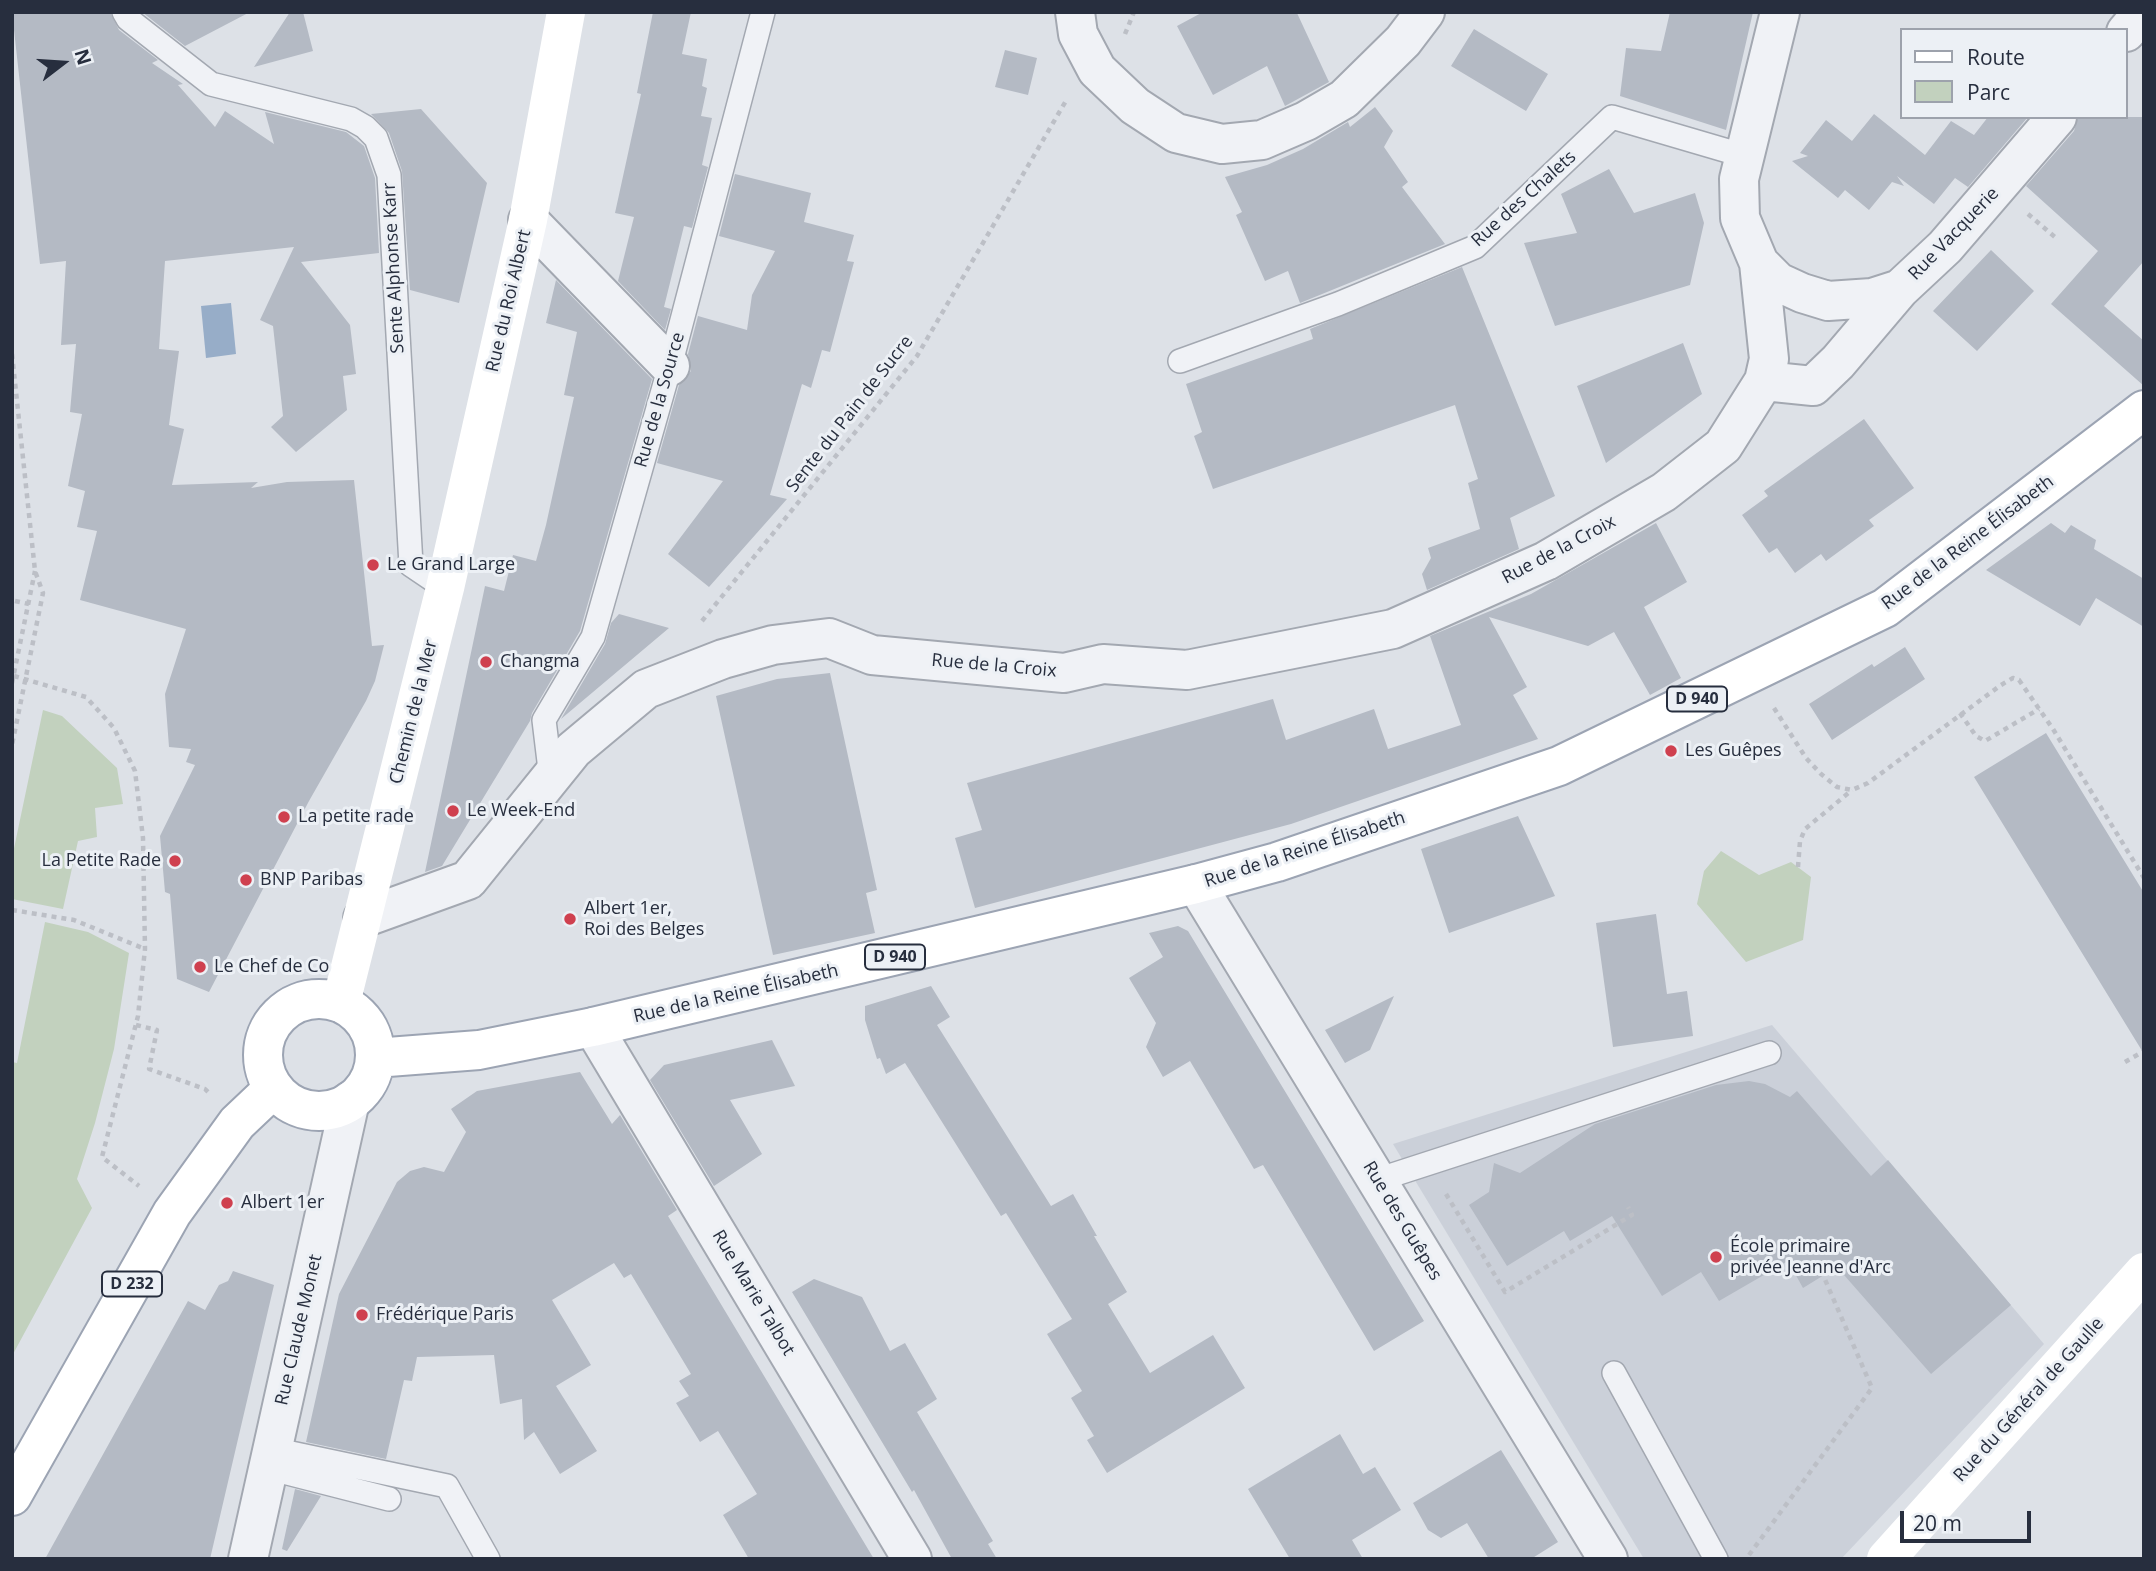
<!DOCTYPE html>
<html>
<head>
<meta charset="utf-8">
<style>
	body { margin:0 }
	#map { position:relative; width:2156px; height:1571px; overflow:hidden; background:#dde1e7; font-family:"Open Sans",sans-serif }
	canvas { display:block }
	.frame { position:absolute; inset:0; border:14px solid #272e3e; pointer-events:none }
	.legend { position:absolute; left:1900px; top:28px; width:228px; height:91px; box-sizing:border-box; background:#ecf0f5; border:2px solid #9da2ac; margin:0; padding:9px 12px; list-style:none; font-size:21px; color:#272e3e }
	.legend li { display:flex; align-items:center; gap:14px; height:35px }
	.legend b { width:35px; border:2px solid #9da2ac }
	.north { position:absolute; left:28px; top:28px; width:70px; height:70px; -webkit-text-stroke:5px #ecf0f5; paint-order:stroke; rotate:73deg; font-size:19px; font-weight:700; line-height:28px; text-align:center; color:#272e3e }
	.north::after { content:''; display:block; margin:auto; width:24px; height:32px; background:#272e3e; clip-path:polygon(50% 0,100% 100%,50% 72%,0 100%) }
	.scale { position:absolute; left:1900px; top:1511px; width:131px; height:32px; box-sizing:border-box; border:4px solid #272e3e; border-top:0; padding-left:9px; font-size:21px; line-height:24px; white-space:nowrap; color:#272e3e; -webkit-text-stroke:5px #ecf0f5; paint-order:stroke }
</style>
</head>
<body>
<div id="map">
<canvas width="2156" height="1571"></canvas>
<div class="frame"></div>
<ul class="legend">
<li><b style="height:9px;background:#fff"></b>Route</li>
<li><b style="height:19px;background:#c2d1be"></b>Parc</li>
</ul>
<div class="north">N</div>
<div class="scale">20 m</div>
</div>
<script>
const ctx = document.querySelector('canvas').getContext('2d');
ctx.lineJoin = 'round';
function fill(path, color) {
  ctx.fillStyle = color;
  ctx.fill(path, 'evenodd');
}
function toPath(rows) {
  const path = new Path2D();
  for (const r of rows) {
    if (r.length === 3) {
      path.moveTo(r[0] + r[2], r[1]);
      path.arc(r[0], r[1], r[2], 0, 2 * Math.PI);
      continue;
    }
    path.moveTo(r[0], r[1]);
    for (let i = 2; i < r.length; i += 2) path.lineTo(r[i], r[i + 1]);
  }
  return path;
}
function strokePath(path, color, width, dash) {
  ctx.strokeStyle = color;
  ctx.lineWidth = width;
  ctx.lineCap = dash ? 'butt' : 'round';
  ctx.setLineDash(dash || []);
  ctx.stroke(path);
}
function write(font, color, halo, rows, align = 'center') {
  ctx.font = font + ' "Open Sans",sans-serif';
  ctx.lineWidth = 6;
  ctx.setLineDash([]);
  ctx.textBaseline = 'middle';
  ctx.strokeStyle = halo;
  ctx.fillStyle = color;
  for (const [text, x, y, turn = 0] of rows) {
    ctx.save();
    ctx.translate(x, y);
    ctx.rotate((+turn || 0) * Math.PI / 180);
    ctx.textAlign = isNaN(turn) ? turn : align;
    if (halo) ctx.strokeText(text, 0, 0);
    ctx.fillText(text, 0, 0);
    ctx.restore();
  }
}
fill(toPath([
	[1772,1025,2044,1344,1841,1559,1644,1559,1393,1144]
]), '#cbd0d9');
fill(toPath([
	[43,710,62,716,117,768,123,804,95,808,97,837,78,841,63,909,12,899,12,858],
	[1721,851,1759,875,1791,862,1811,877,1803,940,1746,962,1697,904,1704,871],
	[45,922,88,932,129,953,114,1049,95,1123,77,1179,92,1208,12,1356,12,1062,17,1063]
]), '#c2d1be');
fill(toPath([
	[231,303,236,354,206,358,201,306]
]), '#97adc8');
fill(toPath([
	[12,12,110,12,119,30,158,60,152,63,183,84,178,85,215,127,225,111,274,144,265,112,346,132,364,146,375,178,379,253,301,262,350,325,356,374,343,376,347,410,296,452,271,427,283,416,273,326,260,320,294,247,165,261,159,349,179,351,169,425,184,429,172,485,258,482,251,488,287,482,354,480,372,646,384,645,375,681,366,701,309,801,209,992,177,979,170,894,165,892,160,836,195,765,186,762,191,749,169,747,165,694,186,629,80,600,97,531,77,527,85,491,68,486,82,414,70,412,76,344,61,345,66,261,40,264],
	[142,12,250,12,185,46],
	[290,12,303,12,313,51,254,67],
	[653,12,691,12,682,54,707,59,702,86,707,88,701,116,712,118,702,165,708,167,692,228,684,226,664,307,671,309,665,330,618,281,634,217,615,213,641,94,637,93],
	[1203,12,1297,13,1329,82,1285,106,1267,66,1213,95,1177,26],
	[1670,12,1753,12,1726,130,1620,96,1626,48,1661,51],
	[1474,29,1548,74,1526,111,1451,66],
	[1005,50,1037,58,1028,95,995,87],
	[1375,107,1393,131,1384,147,1408,182,1402,187,1445,244,1300,303,1288,271,1265,281,1236,215,1242,212,1225,177,1267,165,1303,149,1348,122,1350,127],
	[421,109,487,183,459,303,410,290,402,171,389,133,371,114],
	[1874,114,1925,155,1951,121,1974,135,1988,117,2028,117,1968,187,1955,178,1934,204,1897,176,1904,186,1892,182,1869,210,1845,190,1838,198,1792,161,1808,156,1800,153,1826,120,1852,141],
	[2078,117,2144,117,2144,261,2104,306,2144,341,2144,386,2051,304,2098,251,2026,186,2074,131],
	[1609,169,1634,213,1695,193,1704,223,1690,285,1555,326,1524,243,1577,233,1561,194],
	[735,174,811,193,804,222,854,235,847,261,854,262,830,352,822,350,811,388,802,384,770,495,787,499,709,587,668,554,723,481,657,463,679,385,691,371,688,354,698,316,747,330,752,295,775,251,719,236],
	[1991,250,2034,291,1977,351,1933,311],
	[1462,267,1555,496,1510,518,1519,549,1427,590,1422,574,1431,558,1428,548,1480,529,1468,483,1478,479,1455,405,1213,489,1194,436,1202,432,1186,384,1313,339,1310,329],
	[556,280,652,379,580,631,532,713,530,721,442,866,425,872,485,586,504,591,513,555,536,561,546,525,574,397,564,395,577,332,546,323],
	[1683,343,1702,394,1606,463,1577,386],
	[1864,419,1914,488,1869,520,1874,526,1826,561,1821,554,1795,573,1777,548,1769,553,1742,515,1768,496,1764,491],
	[1656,523,1687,582,1644,607,1681,678,1650,695,1614,632,1588,646,1489,617,1527,687,1513,695,1538,739,1291,824,975,908,955,838,982,830,967,783,1273,699,1286,740,1374,709,1388,749,1461,725,1430,636,1531,594],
	[2051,523,2065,533,2071,525,2096,540,2094,549,2144,579,2144,627,2096,598,2080,626,1986,570],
	[619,614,669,628,561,719,605,644,611,623],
	[1905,647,1925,679,1832,740,1809,704,1872,664,1874,667],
	[830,673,877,890,866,893,875,933,773,955,716,696,777,679],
	[2046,733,2144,893,2144,1054,1974,777],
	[1518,816,1555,896,1449,933,1421,849],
	[1656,914,1667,994,1687,991,1693,1036,1613,1047,1596,923],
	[1178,926,1188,931,1424,1321,1374,1351,1263,1165,1254,1169,1190,1061,1163,1077,1146,1047,1156,1023,1129,978,1163,957,1149,933],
	[931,986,950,1017,937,1025,1051,1206,1073,1194,1097,1236,1094,1236,1127,1292,1108,1304,1150,1373,1213,1335,1245,1388,1107,1473,1087,1440,1094,1436,1071,1398,1082,1391,1047,1334,1072,1319,1006,1213,1001,1216,905,1063,886,1074,880,1058,877,1059,865,1020,865,1006],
	[1394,996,1370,1050,1345,1063,1325,1030],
	[772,1040,795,1086,730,1100,762,1154,714,1186,650,1080,664,1065],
	[580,1072,612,1124,620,1115,677,1210,668,1216,874,1559,749,1559,723,1515,757,1494,718,1431,700,1442,676,1403,689,1396,679,1381,691,1374,631,1274,624,1278,614,1263,552,1300,591,1365,556,1386,597,1451,560,1474,534,1432,524,1440,522,1399,500,1404,494,1355,417,1357,412,1381,404,1380,386,1459,306,1442,339,1294,397,1182,410,1171,424,1167,444,1172,466,1132,451,1109,477,1091],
	[1749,1081,1765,1084,1790,1097,1797,1091,1871,1176,1888,1160,2011,1305,1931,1374,1837,1267,1803,1288,1788,1261,1719,1301,1701,1272,1662,1296,1612,1216,1570,1241,1564,1231,1507,1266,1469,1205,1489,1192,1494,1163,1520,1173,1595,1124,1716,1085],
	[233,1271,274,1285,210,1559,45,1559,188,1301,205,1310,219,1285,228,1281],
	[814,1279,862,1297,890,1351,905,1343,937,1399,917,1412,993,1541,988,1544,997,1559,952,1559,914,1490,912,1492,792,1292],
	[1340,1434,1363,1474,1375,1467,1401,1510,1352,1540,1363,1559,1290,1559,1248,1489],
	[1501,1450,1558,1542,1531,1559,1489,1559,1467,1523,1441,1538,1428,1530,1413,1503],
	[295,1489,321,1496,287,1551,282,1549]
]), '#b4bac4');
const lane = toPath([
	[124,12,128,19,211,84,351,119,365,127,376,138,389,175,411,565,445,588],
	[1180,361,1338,304,1475,247,1612,117,1745,156],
	[551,778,544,720,593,637,670,366,763,12],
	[1377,1180,1769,1053],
	[1614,1373,1716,1559],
	[272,1449,447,1486,488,1559],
	[268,1468,389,1499]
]);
const street = toPath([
	[1075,12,1078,34,1097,70,1135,106,1176,133,1222,144,1262,140,1306,121,1344,99,1403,41,1425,12],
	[1780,12,1739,179,1740,218,1759,263,1778,282,1802,293,1828,301,1872,298,1900,289,1945,247,2057,117],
	[2126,32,2143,12],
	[528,220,670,366],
	[1764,381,1813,386,1838,362,1900,289],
	[1196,884,1608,1559],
	[363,918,468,880,573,750,646,689,723,659,773,645,829,638,872,655,1064,673,1103,664,1187,670,1393,629,1546,561,1664,492,1723,446,1764,381,1769,359,1759,263],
	[593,1027,912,1559],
	[248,1559,350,1101]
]);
const primary = toPath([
	[319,1055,56],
	[375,1058,479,1050,593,1027,1196,884,1277,862,1559,766,1885,608,2144,410],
	[12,1496,172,1213,237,1123,274,1088]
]);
strokePath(lane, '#a3a8b1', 26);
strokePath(street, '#a3a8b1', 42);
strokePath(primary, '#9ca4b3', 42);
strokePath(toPath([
	[1125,34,1134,12],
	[2028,214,2056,238],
	[12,354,35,571,43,593,12,745],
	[15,601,29,604],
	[702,621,917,356,1067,99],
	[14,676,86,697,114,728,135,771,143,838,145,949,138,1016,102,1157,139,1186],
	[12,683,35,571],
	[1774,708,1806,758,1821,774,1837,787,1852,790,1868,783,2001,685,2013,678,2019,680,2053,729,2144,878],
	[1960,713,1976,736,1985,741,2039,709],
	[1798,867,1800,841,1805,829,1852,790],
	[12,910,74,920,145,949],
	[136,1025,157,1030,149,1069,205,1089,210,1094],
	[2125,1062,2144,1051],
	[1446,1194,1505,1292,1632,1215,1628,1207],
	[1749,1555,1872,1388,1823,1275]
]), '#bcbfc6', 4.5, [5, 5]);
strokePath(lane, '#f0f2f6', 23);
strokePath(street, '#f0f2f6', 38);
strokePath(toPath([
	[341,1003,445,588,528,220,566,12],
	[1886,1559,2144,1272]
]), '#fff', 38);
strokePath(primary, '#fff', 38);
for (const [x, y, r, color] of [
	[373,565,7,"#cf404f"],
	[486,662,7,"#cf404f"],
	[1671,751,7,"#cf404f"],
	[453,811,7,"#cf404f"],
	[284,817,7,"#cf404f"],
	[175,861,7,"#cf404f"],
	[246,880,7,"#cf404f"],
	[570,919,7,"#cf404f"],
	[200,967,7,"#cf404f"],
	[227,1203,7,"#cf404f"],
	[1716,1257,7,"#cf404f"],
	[362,1315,7,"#cf404f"]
]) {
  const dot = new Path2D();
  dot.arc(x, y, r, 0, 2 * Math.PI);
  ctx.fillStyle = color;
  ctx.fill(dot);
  strokePath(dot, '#ecf0f5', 2.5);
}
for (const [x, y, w] of [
	[1697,699,60],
	[895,957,60],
	[132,1284,60]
]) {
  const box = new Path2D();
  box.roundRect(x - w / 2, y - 12.5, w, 25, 5);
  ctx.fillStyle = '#ecf0f5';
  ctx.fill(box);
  strokePath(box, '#272e3e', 2);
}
write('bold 16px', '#272e3e', null, [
	["D 940",1697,699],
	["D 940",895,957],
	["D 232",132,1284]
]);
write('18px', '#272e3e', '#ecf0f5', [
	["Rue des Chalets",1524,199,-42],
	["Rue Vacquerie",1954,234,-46],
	["Sente Alphonse Karr",394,268,-93],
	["Rue du Roi Albert",509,301,-77],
	["Rue de la Source",660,400,-74],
	["Sente du Pain de Sucre",850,414,-52],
	["Rue de la Reine Élisabeth",1968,543,-37],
	["Rue de la Croix",1559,550,-28],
	["Rue de la Croix",994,666,5],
	["Chemin de la Mer",414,712,-76],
	["Rue de la Reine Élisabeth",1305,850,-18],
	["Rue de la Reine Élisabeth",736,994,-13],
	["Rue des Guêpes",1402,1221,59],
	["Rue Marie Talbot",753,1293,59],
	["Rue Claude Monet",299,1330,-77],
	["Rue du Général de Gaulle",2029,1400,-48]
]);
write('18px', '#272e3e', '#ecf0f5', [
	["Le Grand Large",387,565],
	["Changma",500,662],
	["Les Guêpes",1685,751],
	["Le Week-End",467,811],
	["La petite rade",298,817],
	["La Petite Rade",161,861,"right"],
	["BNP Paribas",260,880],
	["Albert 1er,",584,909],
	["Roi des Belges",584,930],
	["Le Chef de Co",214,967],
	["Albert 1er",241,1203],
	["École primaire",1730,1247],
	["privée Jeanne d'Arc",1730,1268],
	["Frédérique Paris",376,1315]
], 'left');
</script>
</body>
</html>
